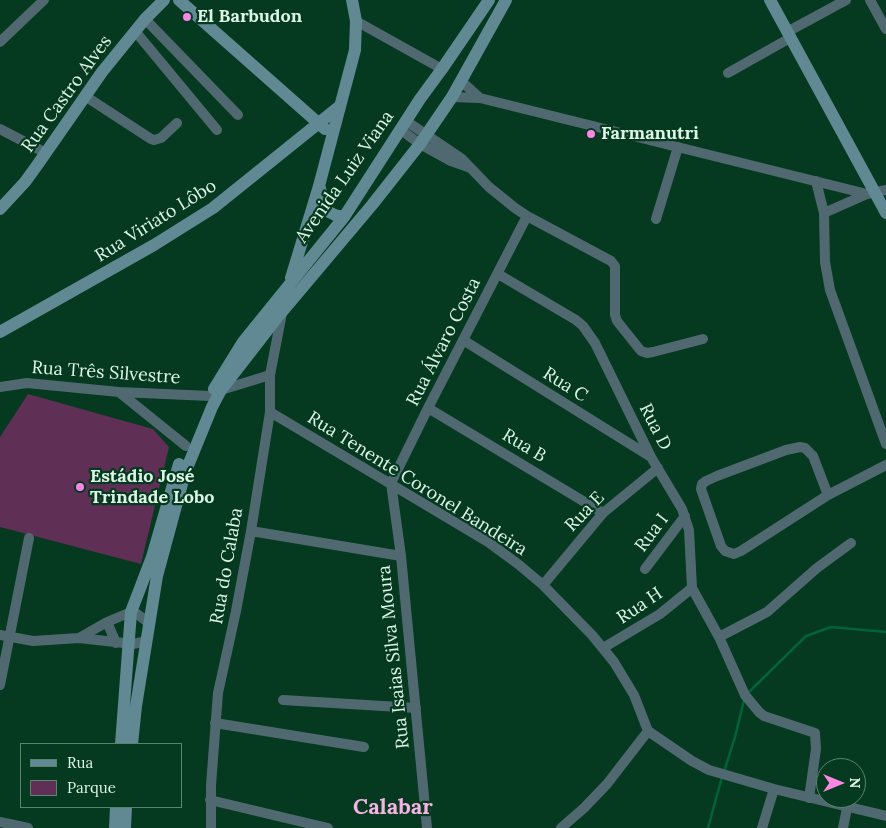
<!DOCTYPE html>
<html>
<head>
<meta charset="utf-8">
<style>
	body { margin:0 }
	#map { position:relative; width:886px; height:828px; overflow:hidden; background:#053920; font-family:Lora,serif }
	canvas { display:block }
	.legend { position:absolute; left:20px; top:743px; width:162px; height:65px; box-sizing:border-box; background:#053920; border:1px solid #5b846e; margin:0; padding:6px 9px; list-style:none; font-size:15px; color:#dcf5e4 }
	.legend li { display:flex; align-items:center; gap:10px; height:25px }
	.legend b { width:25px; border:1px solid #5b846e }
	.north { position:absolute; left:816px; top:758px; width:50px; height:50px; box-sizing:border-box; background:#053920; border:1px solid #5b846e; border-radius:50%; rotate:90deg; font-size:14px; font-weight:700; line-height:20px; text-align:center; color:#dcf5e4 }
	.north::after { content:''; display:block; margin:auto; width:18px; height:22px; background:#fc86e3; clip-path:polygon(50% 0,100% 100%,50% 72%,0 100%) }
</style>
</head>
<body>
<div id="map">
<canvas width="886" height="828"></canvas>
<ul class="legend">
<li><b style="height:6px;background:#618994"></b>Rua</li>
<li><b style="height:14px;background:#5f2f55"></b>Parque</li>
</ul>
<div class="north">N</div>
</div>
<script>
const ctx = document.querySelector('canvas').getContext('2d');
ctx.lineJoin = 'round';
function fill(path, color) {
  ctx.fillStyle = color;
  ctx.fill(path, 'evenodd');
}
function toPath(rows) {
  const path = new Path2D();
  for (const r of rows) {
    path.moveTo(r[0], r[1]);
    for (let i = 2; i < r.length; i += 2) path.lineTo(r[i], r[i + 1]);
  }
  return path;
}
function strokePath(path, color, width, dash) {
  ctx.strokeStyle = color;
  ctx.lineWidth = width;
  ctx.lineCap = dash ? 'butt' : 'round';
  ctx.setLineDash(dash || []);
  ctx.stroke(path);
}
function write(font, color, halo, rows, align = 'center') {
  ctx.font = font + ' Lora,serif';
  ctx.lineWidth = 4.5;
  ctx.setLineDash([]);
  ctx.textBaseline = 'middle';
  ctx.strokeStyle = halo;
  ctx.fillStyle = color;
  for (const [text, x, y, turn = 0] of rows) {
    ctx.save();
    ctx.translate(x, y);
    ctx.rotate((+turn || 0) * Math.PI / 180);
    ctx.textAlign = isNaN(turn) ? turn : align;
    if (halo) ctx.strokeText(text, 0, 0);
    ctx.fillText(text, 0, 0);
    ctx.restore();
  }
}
fill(toPath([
	[28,394,153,429,169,447,141,564,0,527,0,437]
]), '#5f2f55');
strokePath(toPath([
	[748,693,806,636,831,627,886,632],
	[724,772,735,737,744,700],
	[708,828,722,777]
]), '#006438', 2.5);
strokePath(toPath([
	[870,0,886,29],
	[145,19,238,115],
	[356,21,442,69],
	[135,31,217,130],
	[787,32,846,0],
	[0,42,44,0],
	[728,73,790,38],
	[461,81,480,98],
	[85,96,151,139,154,140,161,138,177,123],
	[452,97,480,98,867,194],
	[406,121,462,159,489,187,515,208,527,216,611,261,615,266,615,315,617,321,641,351,647,353,653,352,703,339],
	[0,129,46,153],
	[401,130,420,144,451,161,468,167],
	[816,181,824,213,825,262,830,290,886,444],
	[824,213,867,194,886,190],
	[656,219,678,147],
	[498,274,576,320,583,326,595,343,651,457,682,509,689,530,692,588,719,637,745,695,759,712,764,716,815,733,816,749,809,798],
	[463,340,651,457],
	[0,387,27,383,119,392,210,396],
	[221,390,270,375],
	[119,392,186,446],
	[428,408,603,513],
	[270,412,488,542,518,564,543,585,592,635,614,662,634,695,648,731],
	[828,495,813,456,805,448,800,447,786,450,717,476,706,481,702,484,701,489,721,546,725,551,734,554,741,551,828,495,886,465],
	[251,531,401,556],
	[645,569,685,516],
	[543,585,603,513,658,468],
	[107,622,116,643],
	[0,635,33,641,79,638,133,644,147,641],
	[719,637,767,612,817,568,851,543],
	[79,638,107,622,131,612,137,614,149,623],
	[603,648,660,614,692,588],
	[0,685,29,538],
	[283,700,416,708],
	[215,723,364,747],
	[648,731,692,761,709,770,774,789,886,816],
	[210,800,328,828],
	[0,822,28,828],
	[211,828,211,785,218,693,236,611,251,531,270,412,270,375,282,313],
	[427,828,401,556,391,483,428,408,527,216],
	[561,828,584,808,607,784,648,731],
	[762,828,774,789],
	[843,828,847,808]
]), '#506970', 10);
strokePath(toPath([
	[179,0,325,129],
	[770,0,886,213],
	[320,188,323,202,327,211,335,215,344,217],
	[0,209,25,182,38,164,102,72,145,19,164,0],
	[291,278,319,186,355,50,356,21,352,0],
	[0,332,154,245,213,208,340,106],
	[214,389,243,342,344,217,420,99,442,69,489,0],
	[121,744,131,612,152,557,179,464],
	[132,744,136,706,157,576,185,473,212,407,221,390,276,319,372,205,420,144,452,97,506,0],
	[115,828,116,807],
	[125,828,126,807]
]), '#618994', 12);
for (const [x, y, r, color] of [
	[187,17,5,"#fc86e3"],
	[591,134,5,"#fc86e3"],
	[80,487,5,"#fc86e3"]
]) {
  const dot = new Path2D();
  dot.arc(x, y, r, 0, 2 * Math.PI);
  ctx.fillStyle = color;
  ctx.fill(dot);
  strokePath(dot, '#053920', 2);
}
write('bold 18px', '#dcf5e4', '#053920', [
	["El Barbudon",197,17],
	["Farmanutri",601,134],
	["Estádio José",90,477],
	["Trindade Lobo",90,498]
], 'left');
write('18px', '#dcf5e4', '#053920', [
	["Rua Castro Alves",67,94,-54],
	["Avenida Luiz Viana",345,177,-55],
	["Rua Viriato Lôbo",156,221,-32],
	["Rua Álvaro Costa",444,342,-63],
	["Rua Três Silvestre",106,373,4],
	["Rua C",565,385,32],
	["Rua D",655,427,63],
	["Rua B",524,446,31],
	["Rua Tenente Coronel Bandeira",417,484,32],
	["Rua E",585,512,-46],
	["Rua I",652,533,-53],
	["Rua do Calaba",227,566,-80],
	["Rua H",640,606,-34],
	["Rua Isaias Silva Moura",394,657,-96]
]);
write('bold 22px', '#f6b4e5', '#053920', [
	["Calabar",393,808]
]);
</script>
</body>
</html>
